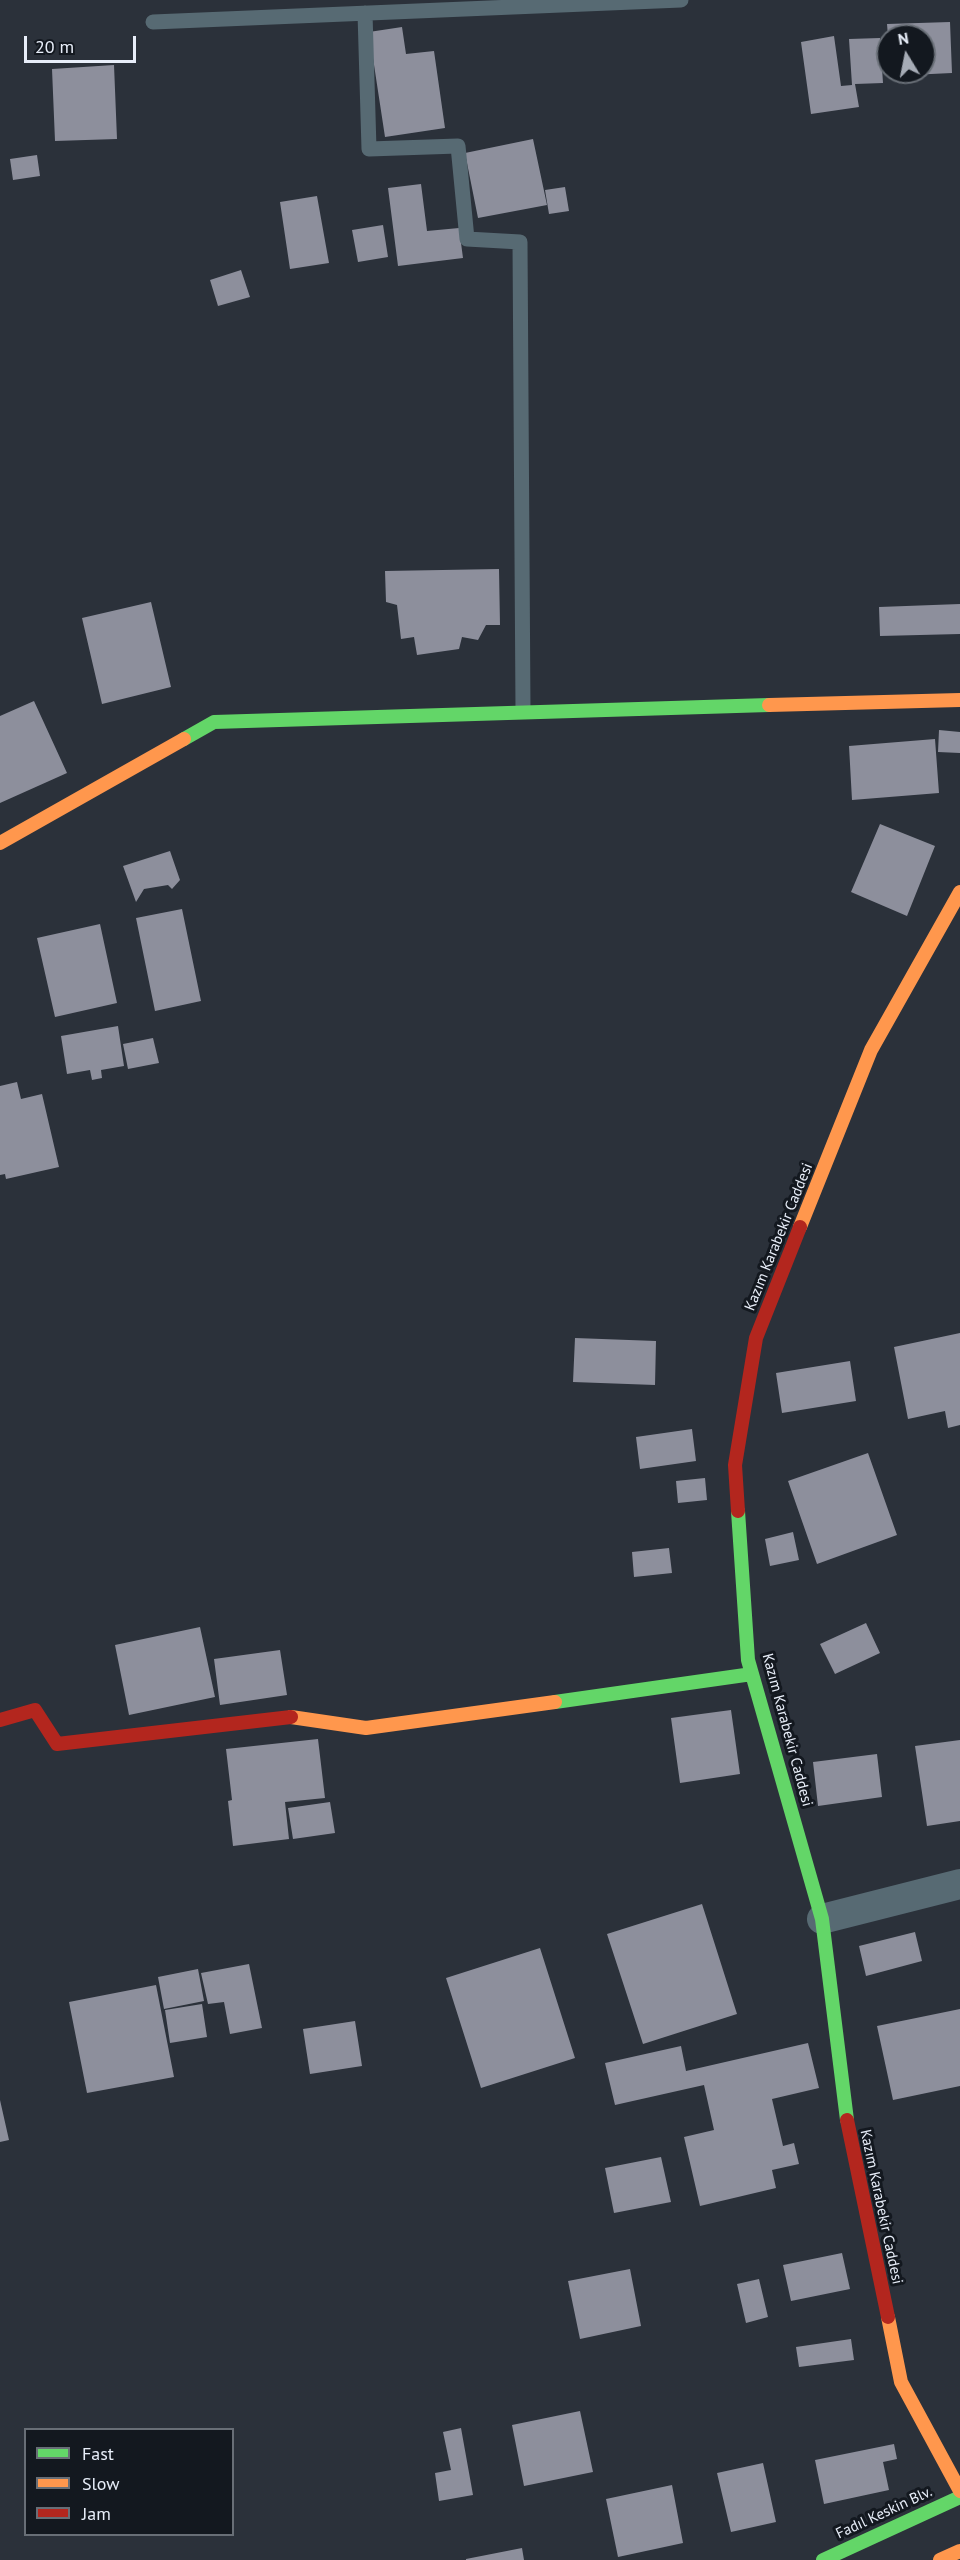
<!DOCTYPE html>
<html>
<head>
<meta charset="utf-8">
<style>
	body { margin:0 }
	#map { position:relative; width:960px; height:2560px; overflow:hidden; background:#2b313a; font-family:"PT Sans",sans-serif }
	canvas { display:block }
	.legend { position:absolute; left:24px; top:2428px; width:210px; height:108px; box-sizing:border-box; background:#13181f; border:2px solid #686e76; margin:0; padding:8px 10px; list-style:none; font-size:18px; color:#e8eef9 }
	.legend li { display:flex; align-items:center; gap:12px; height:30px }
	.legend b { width:30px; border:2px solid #686e76 }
	.north { position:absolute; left:876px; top:24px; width:60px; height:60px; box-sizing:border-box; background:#13181f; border:2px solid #686e76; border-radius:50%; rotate:350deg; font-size:16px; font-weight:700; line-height:24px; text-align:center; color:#e8eef9 }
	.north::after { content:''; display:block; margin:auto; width:21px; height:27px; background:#a6acb6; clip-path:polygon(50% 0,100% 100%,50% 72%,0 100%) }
	.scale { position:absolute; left:24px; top:36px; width:112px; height:27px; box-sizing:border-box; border:3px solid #e8eef9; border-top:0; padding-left:8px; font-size:18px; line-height:21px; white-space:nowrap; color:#e8eef9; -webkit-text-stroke:4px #13181f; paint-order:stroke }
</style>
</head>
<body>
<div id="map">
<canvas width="960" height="2560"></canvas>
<ul class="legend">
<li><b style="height:8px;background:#63d668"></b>Fast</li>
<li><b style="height:8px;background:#ff974d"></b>Slow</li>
<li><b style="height:8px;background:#b3261e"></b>Jam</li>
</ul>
<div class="north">N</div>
<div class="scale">20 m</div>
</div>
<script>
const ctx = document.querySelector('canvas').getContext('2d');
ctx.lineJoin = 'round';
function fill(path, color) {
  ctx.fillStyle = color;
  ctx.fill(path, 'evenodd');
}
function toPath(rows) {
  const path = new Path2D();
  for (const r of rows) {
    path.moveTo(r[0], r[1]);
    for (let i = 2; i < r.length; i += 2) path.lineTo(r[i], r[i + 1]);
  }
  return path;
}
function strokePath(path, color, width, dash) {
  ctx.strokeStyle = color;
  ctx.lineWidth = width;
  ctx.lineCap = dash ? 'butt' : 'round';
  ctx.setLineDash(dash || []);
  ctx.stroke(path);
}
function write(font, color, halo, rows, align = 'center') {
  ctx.font = font + ' "PT Sans",sans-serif';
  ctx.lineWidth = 6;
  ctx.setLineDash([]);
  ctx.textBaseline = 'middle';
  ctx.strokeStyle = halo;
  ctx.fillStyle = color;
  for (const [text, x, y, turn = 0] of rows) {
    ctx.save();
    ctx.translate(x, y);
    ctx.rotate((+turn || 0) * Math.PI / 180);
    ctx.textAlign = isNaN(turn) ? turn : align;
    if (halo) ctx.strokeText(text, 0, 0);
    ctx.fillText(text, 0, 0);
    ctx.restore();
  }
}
fill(toPath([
	[950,22,952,73,889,76,889,72,924,72,924,36,888,36,887,24],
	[402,27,406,54,434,51,445,128,385,137,369,32],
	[834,36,841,86,852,85,849,39,880,38,883,83,855,84,859,107,811,114,801,42],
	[114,65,117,139,55,141,52,69],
	[533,139,547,205,478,218,465,153],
	[37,155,40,176,13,180,10,159],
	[421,184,427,231,459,228,463,258,398,266,388,188],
	[565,187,569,211,549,214,545,190],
	[317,196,329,263,290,269,280,202],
	[383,225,388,257,358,262,352,230],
	[241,270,250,297,218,306,210,280],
	[499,569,500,625,486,625,478,640,462,637,459,649,417,655,414,637,401,639,397,605,386,602,385,571],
	[151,602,171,687,102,704,82,618],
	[960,604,960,634,880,636,879,607],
	[34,701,67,773,0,803,0,716],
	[939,730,960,732,960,753,938,752],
	[935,739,939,793,852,800,849,746],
	[880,824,935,846,907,916,851,892],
	[170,851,180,880,172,889,168,885,144,889,136,902,123,866],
	[182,909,201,1001,155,1011,136,918],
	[100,924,117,1003,55,1017,37,938],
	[118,1026,124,1066,101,1070,102,1078,92,1080,90,1070,67,1074,61,1036],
	[153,1038,159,1063,128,1069,123,1044],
	[17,1082,21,1099,42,1094,59,1167,6,1179,5,1174,0,1175,0,1086],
	[960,1333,960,1425,948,1428,945,1411,908,1419,894,1347],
	[575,1338,656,1341,655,1385,573,1382],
	[850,1361,856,1401,782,1413,776,1373],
	[692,1429,696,1461,640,1469,636,1437],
	[868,1453,897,1535,817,1564,788,1481],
	[705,1478,707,1500,678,1503,676,1481],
	[793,1532,799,1560,770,1566,765,1539],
	[669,1548,672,1573,634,1577,632,1552],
	[866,1623,880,1653,835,1674,820,1644],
	[200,1627,215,1697,129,1715,115,1645],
	[280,1650,287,1695,220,1705,214,1659],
	[731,1710,740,1774,680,1783,671,1718],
	[318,1739,325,1798,285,1802,289,1839,233,1846,228,1801,232,1800,226,1749],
	[960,1740,960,1821,927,1826,915,1746],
	[877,1754,882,1797,818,1806,813,1762],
	[330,1802,335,1833,293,1839,288,1808],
	[702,1904,737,2014,643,2044,607,1934],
	[915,1932,922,1961,866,1976,859,1946],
	[540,1948,575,2058,481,2088,446,1978],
	[249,1964,262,2028,230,2034,224,2002,208,2004,201,1973],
	[198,1969,204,2001,164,2009,158,1977],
	[156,1985,174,2077,87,2093,69,2002],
	[202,2004,207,2037,170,2043,165,2010],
	[960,2009,960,2086,893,2100,877,2026],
	[355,2021,362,2066,310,2074,303,2029],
	[808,2043,819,2088,772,2099,783,2146,794,2143,799,2164,772,2170,776,2188,700,2206,684,2137,714,2130,704,2085,615,2105,605,2063,681,2046,686,2071],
	[0,2100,9,2140,0,2142],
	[661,2157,671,2202,614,2213,605,2168],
	[842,2253,850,2289,791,2301,783,2265],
	[630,2269,641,2326,580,2339,568,2281],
	[759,2279,768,2317,746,2323,737,2284],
	[851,2339,854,2360,799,2367,796,2347],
	[580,2411,593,2472,524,2486,512,2425],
	[461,2428,473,2495,439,2501,435,2473,451,2470,443,2432],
	[894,2444,897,2459,883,2462,889,2490,824,2504,815,2460],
	[763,2463,776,2522,731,2532,717,2473],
	[672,2485,683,2543,618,2557,606,2499],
	[522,2548,524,2560,466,2560,466,2559]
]), '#8d8f9c');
strokePath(toPath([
	[365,13,369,149,458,146,467,239,520,242,523,711],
	[153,22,681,0]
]), '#576a73', 15);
strokePath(toPath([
	[822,1919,960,1884]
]), '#576a73', 30);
strokePath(toPath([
	[184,739,214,722,769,705],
	[738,1511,748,1660,822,1919,847,2120],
	[555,1702,752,1674],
	[823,2560,960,2497]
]), '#63d668', 14);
strokePath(toPath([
	[769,705,960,700],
	[0,843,184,739],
	[800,1227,871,1050,960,892],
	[291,1717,366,1728,555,1702],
	[888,2317,901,2382,960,2491],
	[940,2560,960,2551]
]), '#ff974d', 14);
strokePath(toPath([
	[738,1511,735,1465,756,1338,800,1227],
	[0,1720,35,1710,57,1744,291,1717],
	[847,2120,888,2317]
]), '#b3261e', 14);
write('15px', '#e8eef9', '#13181f', [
	["Kazım Karabekir Caddesi",779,1237,-68],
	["Kazım Karabekir Caddesi",787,1730,75],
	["Kazım Karabekir Caddesi",881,2207,78],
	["Fadıl Keskin Blv.",884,2513,-25]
]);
</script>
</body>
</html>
